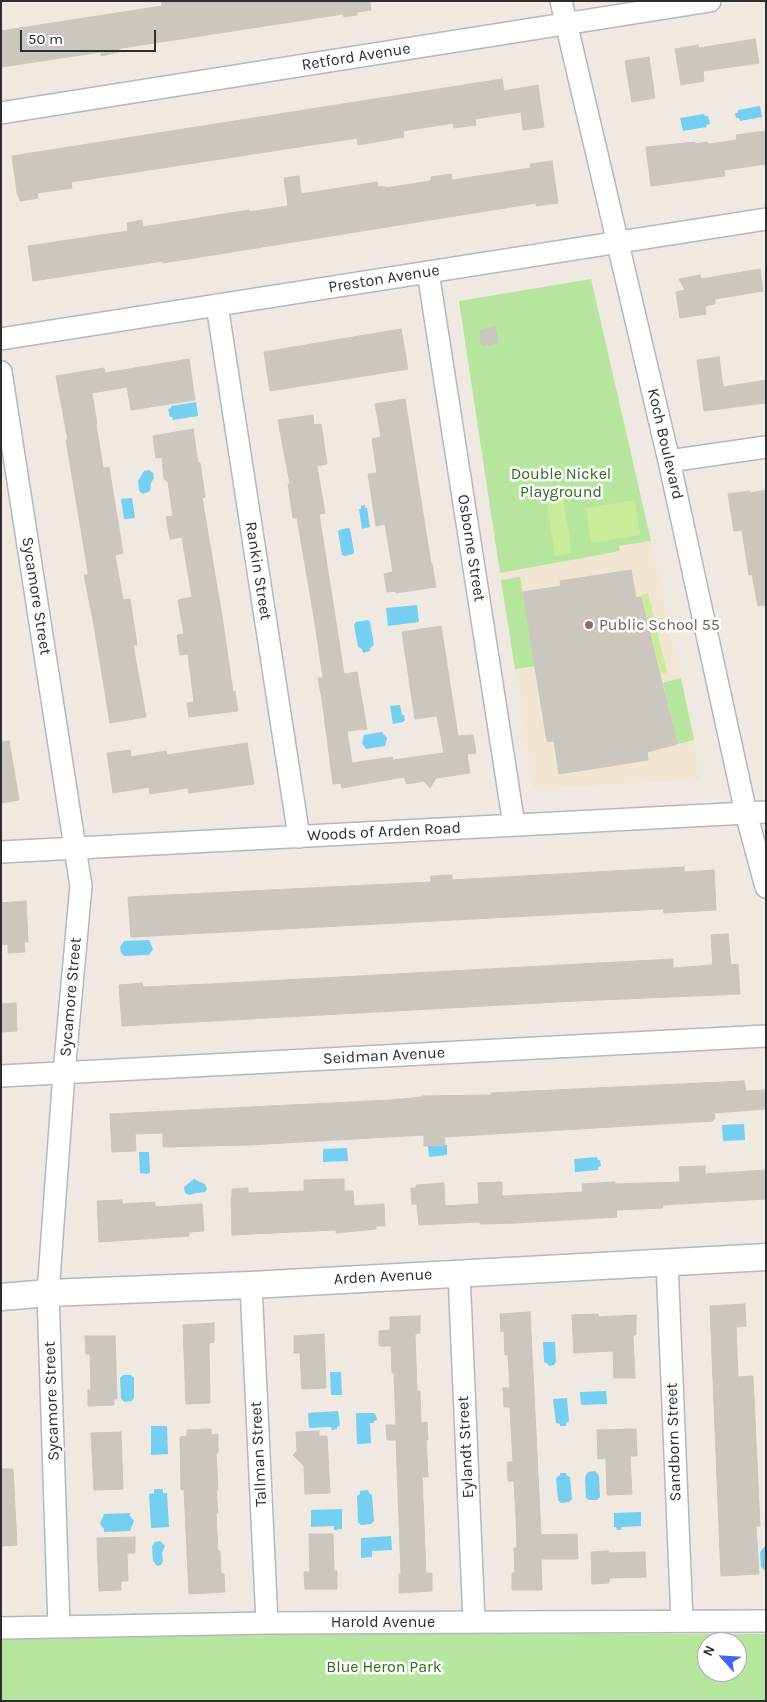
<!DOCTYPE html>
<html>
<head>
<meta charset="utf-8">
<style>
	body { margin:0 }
	#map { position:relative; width:767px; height:1702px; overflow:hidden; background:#efe9e1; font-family:Karla,sans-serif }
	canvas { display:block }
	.frame { position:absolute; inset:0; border:2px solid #2e2e2e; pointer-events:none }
	.north { position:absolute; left:697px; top:1632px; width:50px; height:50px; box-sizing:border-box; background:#fff; border:1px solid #ababab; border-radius:50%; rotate:296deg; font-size:14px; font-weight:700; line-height:20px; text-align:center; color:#2e2e2e }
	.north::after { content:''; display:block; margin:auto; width:18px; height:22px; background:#4264fb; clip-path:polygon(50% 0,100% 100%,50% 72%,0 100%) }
	.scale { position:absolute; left:20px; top:30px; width:136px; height:22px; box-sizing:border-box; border:2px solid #2e2e2e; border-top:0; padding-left:6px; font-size:15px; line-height:18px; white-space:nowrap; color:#2e2e2e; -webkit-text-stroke:4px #fff; paint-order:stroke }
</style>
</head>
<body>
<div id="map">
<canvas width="767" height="1702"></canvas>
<div class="frame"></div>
<div class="north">N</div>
<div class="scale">50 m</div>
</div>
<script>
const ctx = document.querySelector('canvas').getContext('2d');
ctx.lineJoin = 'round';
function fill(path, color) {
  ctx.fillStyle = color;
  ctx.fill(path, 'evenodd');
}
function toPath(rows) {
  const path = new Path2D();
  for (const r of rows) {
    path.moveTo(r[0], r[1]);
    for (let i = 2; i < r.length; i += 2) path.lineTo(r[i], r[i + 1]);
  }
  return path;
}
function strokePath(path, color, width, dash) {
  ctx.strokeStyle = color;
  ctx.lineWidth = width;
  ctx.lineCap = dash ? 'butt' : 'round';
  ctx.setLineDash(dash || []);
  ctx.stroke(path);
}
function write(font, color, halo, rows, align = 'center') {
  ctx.font = font + ' Karla,sans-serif';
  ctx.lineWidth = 5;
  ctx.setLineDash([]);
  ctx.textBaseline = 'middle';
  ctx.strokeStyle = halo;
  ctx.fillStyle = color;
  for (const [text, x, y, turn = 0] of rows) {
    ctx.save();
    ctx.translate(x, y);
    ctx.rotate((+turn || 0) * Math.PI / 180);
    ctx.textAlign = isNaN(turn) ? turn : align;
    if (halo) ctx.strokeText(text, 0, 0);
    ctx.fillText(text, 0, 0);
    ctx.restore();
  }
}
fill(toPath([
	[651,541,694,740,700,780,534,788,500,573,619,551,619,546]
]), '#f0e6d1');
fill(toPath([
	[591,279,651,541,619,546,620,551,500,573,459,301],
	[520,577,535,666,515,669,501,580],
	[681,678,694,740,677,744,663,683],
	[1,1634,766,1634,766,1701,1,1701],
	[707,1642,737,1642,737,1672,707,1672]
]), '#b6e59e');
fill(toPath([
	[563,497,572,553,555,556,546,500],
	[635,500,640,535,591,543,586,508],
	[648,593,667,672,661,674,641,595]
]), '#c9ec9a');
fill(toPath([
	[760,106,762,117,740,121,739,118,736,118,735,113,738,113,738,110],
	[704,114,705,116,708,116,710,124,706,125,707,127,683,131,680,118],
	[196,402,198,416,173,420,172,417,170,417,168,409,171,408,171,406],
	[149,470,153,473,154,478,151,483,150,491,143,494,139,491,138,481,144,471],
	[132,498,135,518,124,519,121,499],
	[365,505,365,508,367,508,370,527,362,529,359,509,361,509,361,506],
	[348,528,350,529,354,552,353,554,345,556,342,555,338,532,339,530],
	[417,605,419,622,388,626,386,608],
	[368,620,370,622,374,645,370,648,370,651,363,653,362,649,358,647,354,625,356,622],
	[400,705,402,715,404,715,405,720,403,722,393,724,390,706],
	[382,732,387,738,385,746,366,749,362,743,364,735],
	[149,940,153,949,149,955,124,956,121,952,120,947,124,941],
	[744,1124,745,1140,723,1141,722,1125],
	[447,1145,447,1155,429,1157,428,1146],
	[347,1148,348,1161,323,1162,323,1149],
	[139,1152,149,1152,150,1172,147,1174,140,1173],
	[597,1157,598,1160,600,1160,601,1166,598,1167,598,1170,575,1172,574,1159],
	[194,1179,205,1184,207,1189,205,1192,196,1193,189,1195,185,1193,184,1187],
	[543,1342,555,1342,556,1362,554,1365,549,1366,548,1364,544,1362],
	[330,1372,341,1372,342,1395,331,1395],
	[123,1375,131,1375,134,1378,134,1398,132,1401,124,1402,121,1398,120,1378],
	[606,1391,607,1404,581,1405,580,1392],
	[567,1398,569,1421,566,1423,566,1426,560,1426,560,1424,556,1423,553,1399],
	[338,1411,340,1426,337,1427,337,1429,332,1430,331,1427,309,1428,308,1413],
	[356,1413,374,1413,374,1414,376,1415,377,1420,374,1421,374,1423,370,1423,371,1443,357,1444],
	[151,1426,167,1426,168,1454,151,1455],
	[595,1471,599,1476,600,1497,597,1500,589,1500,586,1498,585,1477,588,1472],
	[560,1473,566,1473,566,1475,570,1477,572,1499,569,1502,561,1503,558,1500,556,1478,560,1475],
	[154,1489,163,1489,163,1493,167,1493,169,1527,151,1528,149,1494,154,1493],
	[368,1490,369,1493,372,1495,374,1521,371,1524,361,1525,358,1522,357,1496,360,1494,360,1491],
	[342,1509,342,1529,334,1530,334,1526,311,1527,311,1510],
	[641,1512,641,1526,622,1527,621,1530,617,1530,616,1527,614,1527,614,1513],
	[130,1513,130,1516,134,1521,130,1531,104,1532,104,1529,100,1524,104,1514],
	[391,1536,392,1550,372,1551,372,1557,361,1558,361,1538],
	[160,1541,165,1546,162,1553,163,1561,161,1565,157,1566,153,1561,152,1546,155,1542],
	[766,1546,766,1571,761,1567,760,1552,763,1548]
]), '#75cff0');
const building = toPath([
	[161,1,370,1,371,10,357,12,357,15,344,17,343,14,122,48,119,49,119,52,101,56,101,52,1,67,1,31,162,6,161,1],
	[755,39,759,63,703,71,704,81,681,85,675,49,698,45,699,48,755,39],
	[649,57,655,98,632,102,625,61,649,57],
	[502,79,504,91,538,85,544,127,523,130,521,112,475,119,476,125,454,128,453,123,403,131,404,137,358,145,357,138,71,182,72,188,37,193,38,198,20,201,17,192,12,156,502,79],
	[766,131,766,164,724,170,725,176,651,186,646,147,695,142,695,144,708,142,708,144,737,140,736,135,766,131],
	[552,161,558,203,536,206,536,203,163,263,163,261,33,281,28,246,128,231,127,223,142,220,143,227,249,210,249,212,288,206,284,178,299,176,301,194,377,182,378,187,384,186,385,188,431,181,431,177,451,174,452,180,531,168,530,164,552,161],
	[760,269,763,291,715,299,715,304,705,306,706,314,680,318,676,292,685,290,679,279,700,275,701,279,760,269],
	[495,327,498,343,482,346,480,330,495,327],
	[401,329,408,369,270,391,264,352,401,329],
	[719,357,723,387,766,380,766,403,704,411,697,360,719,357],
	[189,359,195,400,131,410,127,387,92,393,97,424,96,424,103,468,109,467,123,553,115,555,123,600,130,599,137,645,133,645,146,717,110,723,94,625,84,575,88,575,88,572,66,440,68,440,56,376,104,368,105,373,189,359],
	[405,399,431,564,432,564,436,587,396,593,396,591,387,592,384,574,393,572,385,524,376,526,368,474,377,473,372,439,381,437,375,404,405,399],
	[313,415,314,425,321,424,327,464,317,466,325,513,319,514,344,674,357,672,367,729,347,731,352,763,392,757,393,760,444,753,437,716,415,719,402,632,441,626,458,736,473,735,476,753,467,754,470,773,436,778,430,788,424,781,407,784,404,777,342,788,341,783,333,784,322,699,318,678,323,678,314,617,297,518,293,518,288,484,290,484,278,420,313,415],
	[193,429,198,463,200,463,205,497,202,498,222,616,233,692,235,691,238,711,189,717,187,703,194,702,188,654,180,655,177,635,184,634,178,600,192,597,182,537,170,539,166,517,173,516,168,482,164,479,162,457,156,458,153,436,193,429],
	[766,490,766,605,758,606,752,574,749,575,742,530,734,531,728,494,750,491,750,493,766,490],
	[631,570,636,598,641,597,677,744,647,752,648,760,559,774,554,741,547,742,523,592,561,586,560,581,631,570],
	[9,741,19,800,1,803,1,742,9,741],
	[247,743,254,784,189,793,188,788,150,794,149,787,113,793,107,753,130,750,131,757,166,751,167,755,247,743],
	[684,867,684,872,714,870,716,910,664,913,663,909,131,937,128,897,431,882,431,876,452,875,452,880,684,867],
	[26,901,28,942,24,942,25,952,8,953,8,944,1,945,1,903,26,901],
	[728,934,731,965,738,964,740,994,576,1001,122,1026,119,985,142,983,143,987,210,984,673,959,673,968,713,965,711,935,728,934],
	[16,1003,17,1031,1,1032,1,1004,16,1003],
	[744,1081,746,1091,766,1090,766,1109,714,1113,715,1119,713,1119,713,1121,444,1137,445,1145,424,1146,424,1135,249,1145,163,1147,163,1133,135,1134,136,1151,112,1152,110,1114,391,1100,422,1097,422,1096,491,1095,491,1093,744,1081],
	[705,1166,705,1174,766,1170,766,1199,662,1205,663,1208,616,1210,617,1217,517,1223,480,1224,480,1222,419,1225,417,1204,412,1204,411,1188,416,1188,416,1185,444,1183,445,1206,479,1204,478,1183,502,1182,502,1196,583,1192,582,1184,615,1182,615,1184,680,1182,679,1167,705,1166],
	[344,1179,344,1191,353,1191,354,1206,384,1204,385,1226,376,1226,376,1229,336,1233,336,1230,232,1235,231,1197,232,1197,232,1189,248,1188,248,1193,304,1191,304,1180,344,1179],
	[122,1200,122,1204,155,1202,155,1207,202,1204,204,1231,189,1232,189,1236,99,1242,97,1201,122,1200],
	[745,1304,746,1326,736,1327,738,1377,753,1376,760,1526,756,1526,759,1574,721,1576,710,1306,745,1304],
	[530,1312,541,1535,577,1534,578,1559,541,1559,542,1590,512,1590,512,1573,515,1573,514,1548,517,1548,516,1518,514,1481,508,1481,507,1462,513,1462,510,1407,504,1407,503,1388,510,1388,508,1355,505,1355,504,1331,501,1332,500,1314,530,1312],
	[598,1314,598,1317,636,1315,636,1335,633,1335,635,1378,614,1378,613,1351,574,1353,572,1315,598,1314],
	[420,1316,420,1333,415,1334,417,1391,420,1391,421,1423,427,1422,428,1440,426,1440,428,1477,422,1477,426,1573,432,1573,432,1591,399,1593,399,1574,401,1574,396,1440,387,1440,386,1425,396,1425,394,1373,392,1373,391,1346,379,1346,379,1331,390,1330,390,1317,420,1316],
	[214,1323,214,1342,209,1343,210,1403,186,1404,183,1325,214,1323],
	[324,1334,326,1388,302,1389,300,1353,294,1353,294,1336,324,1334],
	[85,1336,115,1336,117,1399,114,1399,114,1405,88,1406,88,1390,91,1390,90,1354,86,1354,85,1336],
	[211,1429,211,1435,218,1434,218,1453,216,1453,218,1490,216,1490,218,1513,216,1513,218,1551,220,1551,221,1574,224,1574,225,1592,189,1594,184,1489,181,1490,180,1437,187,1436,187,1430,211,1429],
	[636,1429,637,1456,630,1456,632,1494,607,1495,606,1458,598,1459,597,1430,636,1429],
	[319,1431,319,1436,327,1436,330,1493,305,1494,304,1466,293,1455,297,1451,296,1432,319,1431],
	[121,1432,123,1489,94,1490,91,1433,121,1432],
	[1,1469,13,1469,17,1545,1,1546,1,1469],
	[309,1534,333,1534,334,1571,337,1571,337,1589,305,1589,304,1572,310,1572,309,1534],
	[135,1537,135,1553,127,1553,128,1581,121,1581,121,1590,99,1591,97,1538,135,1537],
	[608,1551,609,1553,645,1552,646,1577,609,1578,609,1583,592,1584,591,1552,608,1551]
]);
fill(building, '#cbc7bf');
strokePath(building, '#cbc5ba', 1);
const minor = toPath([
	[561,1,669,461,746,813,766,887],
	[1,113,710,1],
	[428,272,514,825],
	[217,305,299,837],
	[1,339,766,219],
	[1,372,81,886,64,1073,48,1293,59,1627],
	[669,461,766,447],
	[1,852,766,812],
	[1,1076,766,1036],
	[667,1262,682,1621],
	[459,1273,474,1621],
	[251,1285,267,1623],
	[1,1628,267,1623,766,1621]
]);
const tertiary = toPath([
	[1,1297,48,1293,251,1285,766,1257]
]);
strokePath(minor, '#b4b7c1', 24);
strokePath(tertiary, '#b4b7c1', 29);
strokePath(minor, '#fff', 21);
strokePath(tertiary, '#fff', 26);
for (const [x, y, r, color] of [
	[589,625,5,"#8d6e63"]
]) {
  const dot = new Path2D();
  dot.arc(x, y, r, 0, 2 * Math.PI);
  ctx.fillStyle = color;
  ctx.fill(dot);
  strokePath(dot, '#fff', 2);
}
write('16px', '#2e2e2e', '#fff', [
	["Retford Avenue",356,57,-9],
	["Preston Avenue",384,279,-9],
	["Koch Boulevard",665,444,77],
	["Osborne Street",471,548,81],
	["Rankin Street",258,571,81],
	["Sycamore Street",36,596,81],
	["Woods of Arden Road",384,832,-3],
	["Sycamore Street",71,997,-85],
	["Seidman Avenue",384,1056,-3],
	["Arden Avenue",383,1277,-3],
	["Sycamore Street",52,1401,-92],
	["Sandborn Street",674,1442,-92],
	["Eylandt Street",466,1447,-93],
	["Tallman Street",259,1454,-93],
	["Harold Avenue",383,1622]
]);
write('16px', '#2c6e1b', '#fff', [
	["Double Nickel",561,474],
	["Playground",561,492],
	["Blue Heron Park",384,1667]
]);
write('16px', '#785e54', '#fff', [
	["Public School 55",599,625]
], 'left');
</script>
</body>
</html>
